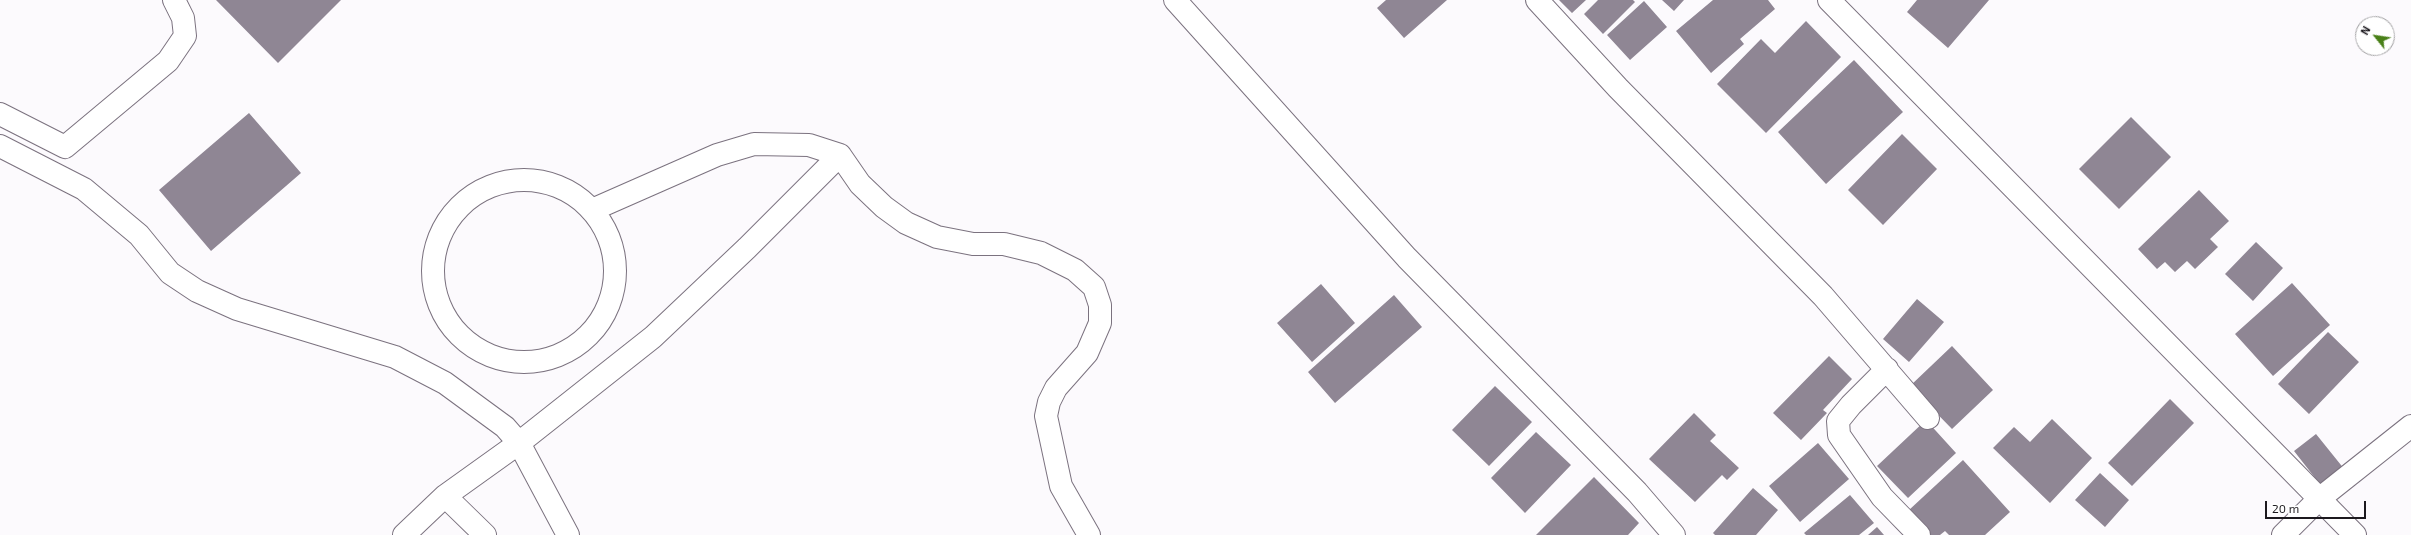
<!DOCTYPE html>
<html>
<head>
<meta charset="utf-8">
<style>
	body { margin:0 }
	#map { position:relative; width:2411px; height:535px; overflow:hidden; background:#fcfafd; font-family:"Exo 2",sans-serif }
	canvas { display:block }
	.north { position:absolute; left:2355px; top:16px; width:40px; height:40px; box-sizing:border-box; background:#fff; border:1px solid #a4a3a5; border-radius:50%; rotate:300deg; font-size:11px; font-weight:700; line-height:16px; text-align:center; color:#1c191e }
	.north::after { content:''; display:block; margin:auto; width:14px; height:18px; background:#498018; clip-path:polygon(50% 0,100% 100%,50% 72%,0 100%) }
	.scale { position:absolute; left:2265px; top:501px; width:101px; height:18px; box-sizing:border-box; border:2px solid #1c191e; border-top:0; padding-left:5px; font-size:12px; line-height:14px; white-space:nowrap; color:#1c191e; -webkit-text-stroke:3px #fff; paint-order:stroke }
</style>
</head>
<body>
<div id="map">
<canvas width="2411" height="535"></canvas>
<div class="north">N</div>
<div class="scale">20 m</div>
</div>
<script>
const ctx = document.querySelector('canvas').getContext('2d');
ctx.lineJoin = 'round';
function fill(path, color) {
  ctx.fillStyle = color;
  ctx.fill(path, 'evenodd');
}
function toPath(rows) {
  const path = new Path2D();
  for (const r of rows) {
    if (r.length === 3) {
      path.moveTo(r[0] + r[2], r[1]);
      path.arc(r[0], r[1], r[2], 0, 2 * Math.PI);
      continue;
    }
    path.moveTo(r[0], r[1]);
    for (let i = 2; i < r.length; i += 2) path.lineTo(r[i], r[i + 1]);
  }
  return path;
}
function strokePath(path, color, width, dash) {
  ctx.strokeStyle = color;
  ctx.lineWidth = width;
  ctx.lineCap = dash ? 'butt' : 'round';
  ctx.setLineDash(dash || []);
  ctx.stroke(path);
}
fill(toPath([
	[216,0,341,0,278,63],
	[1386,0,1447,0,1404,38,1377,8],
	[1559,0,1586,0,1572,13],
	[1598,0,1633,0,1635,2,1603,34,1584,14],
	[1662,0,1684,0,1674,11],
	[1713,0,1768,0,1775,9,1740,39,1744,44,1711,73,1676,31],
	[1917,0,1989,0,1948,48,1907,12],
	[1644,1,1667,27,1630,60,1607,35],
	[1806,21,1841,57,1766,133,1717,84,1761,39,1775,53],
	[1854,60,1903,112,1826,184,1778,132],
	[249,113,301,173,211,251,159,190],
	[2131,117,2171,157,2119,209,2079,169],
	[1902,134,1937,169,1883,225,1848,190],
	[2199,190,2229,221,2210,239,2218,247,2195,269,2187,261,2175,272,2165,262,2157,269,2138,249],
	[2256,242,2283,268,2253,301,2225,274],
	[2292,283,2330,325,2273,376,2235,334],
	[1321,284,1355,323,1312,362,1277,323],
	[1394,295,1422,327,1335,403,1308,372],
	[1917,299,1944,322,1909,362,1883,339],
	[2328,332,2359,362,2309,414,2278,384],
	[1952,346,1993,390,1952,429,1910,386],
	[1829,356,1852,379,1823,410,1827,413,1801,440,1773,413],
	[1495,386,1532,422,1489,466,1452,430],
	[2170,399,2194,423,2132,486,2108,463],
	[1694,413,1716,435,1710,441,1739,468,1727,480,1722,475,1695,502,1649,459],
	[2052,419,2092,458,2050,503,1993,448,2014,427,2030,442],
	[1926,420,1956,453,1908,498,1877,466],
	[1536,432,1571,465,1525,513,1491,478],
	[2316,434,2345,470,2323,488,2294,451],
	[1818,443,1849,479,1800,522,1769,486],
	[1963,460,2010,512,1985,535,1949,535,1945,531,1940,535,1931,535,1909,510],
	[2100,473,2129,500,2105,527,2075,500],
	[1594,477,1639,523,1628,535,1536,535],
	[1753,488,1778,510,1756,535,1715,535,1713,533],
	[1850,495,1874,523,1859,535,1806,535,1804,533],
	[1877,527,1884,535,1868,535]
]), '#8f8694');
const minor = toPath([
	[1175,0,1407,258,1637,492,1674,535],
	[1537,0,1618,88,1823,296,1928,418],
	[1829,0,2355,535],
	[0,114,65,147,168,61,185,36,183,18,174,0],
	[0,146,84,189,139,235,170,273,197,291,237,309,395,357,445,383,505,427,519,443,445,496,404,535],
	[524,271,91],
	[592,210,717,155,754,144,809,145,840,155,860,184,884,207,906,223,937,237,973,244,1004,244,1041,253,1075,270,1094,287,1100,305,1100,323,1087,353,1056,388,1049,402,1046,416,1061,486,1089,535],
	[1887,369,1851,405,1838,421,1839,435,1882,497,1919,535],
	[445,496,485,535],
	[568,535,519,443,653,337,747,248,840,155],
	[2283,535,2319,499,2411,426]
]);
strokePath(minor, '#7b727f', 24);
strokePath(minor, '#fff', 22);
</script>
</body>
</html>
